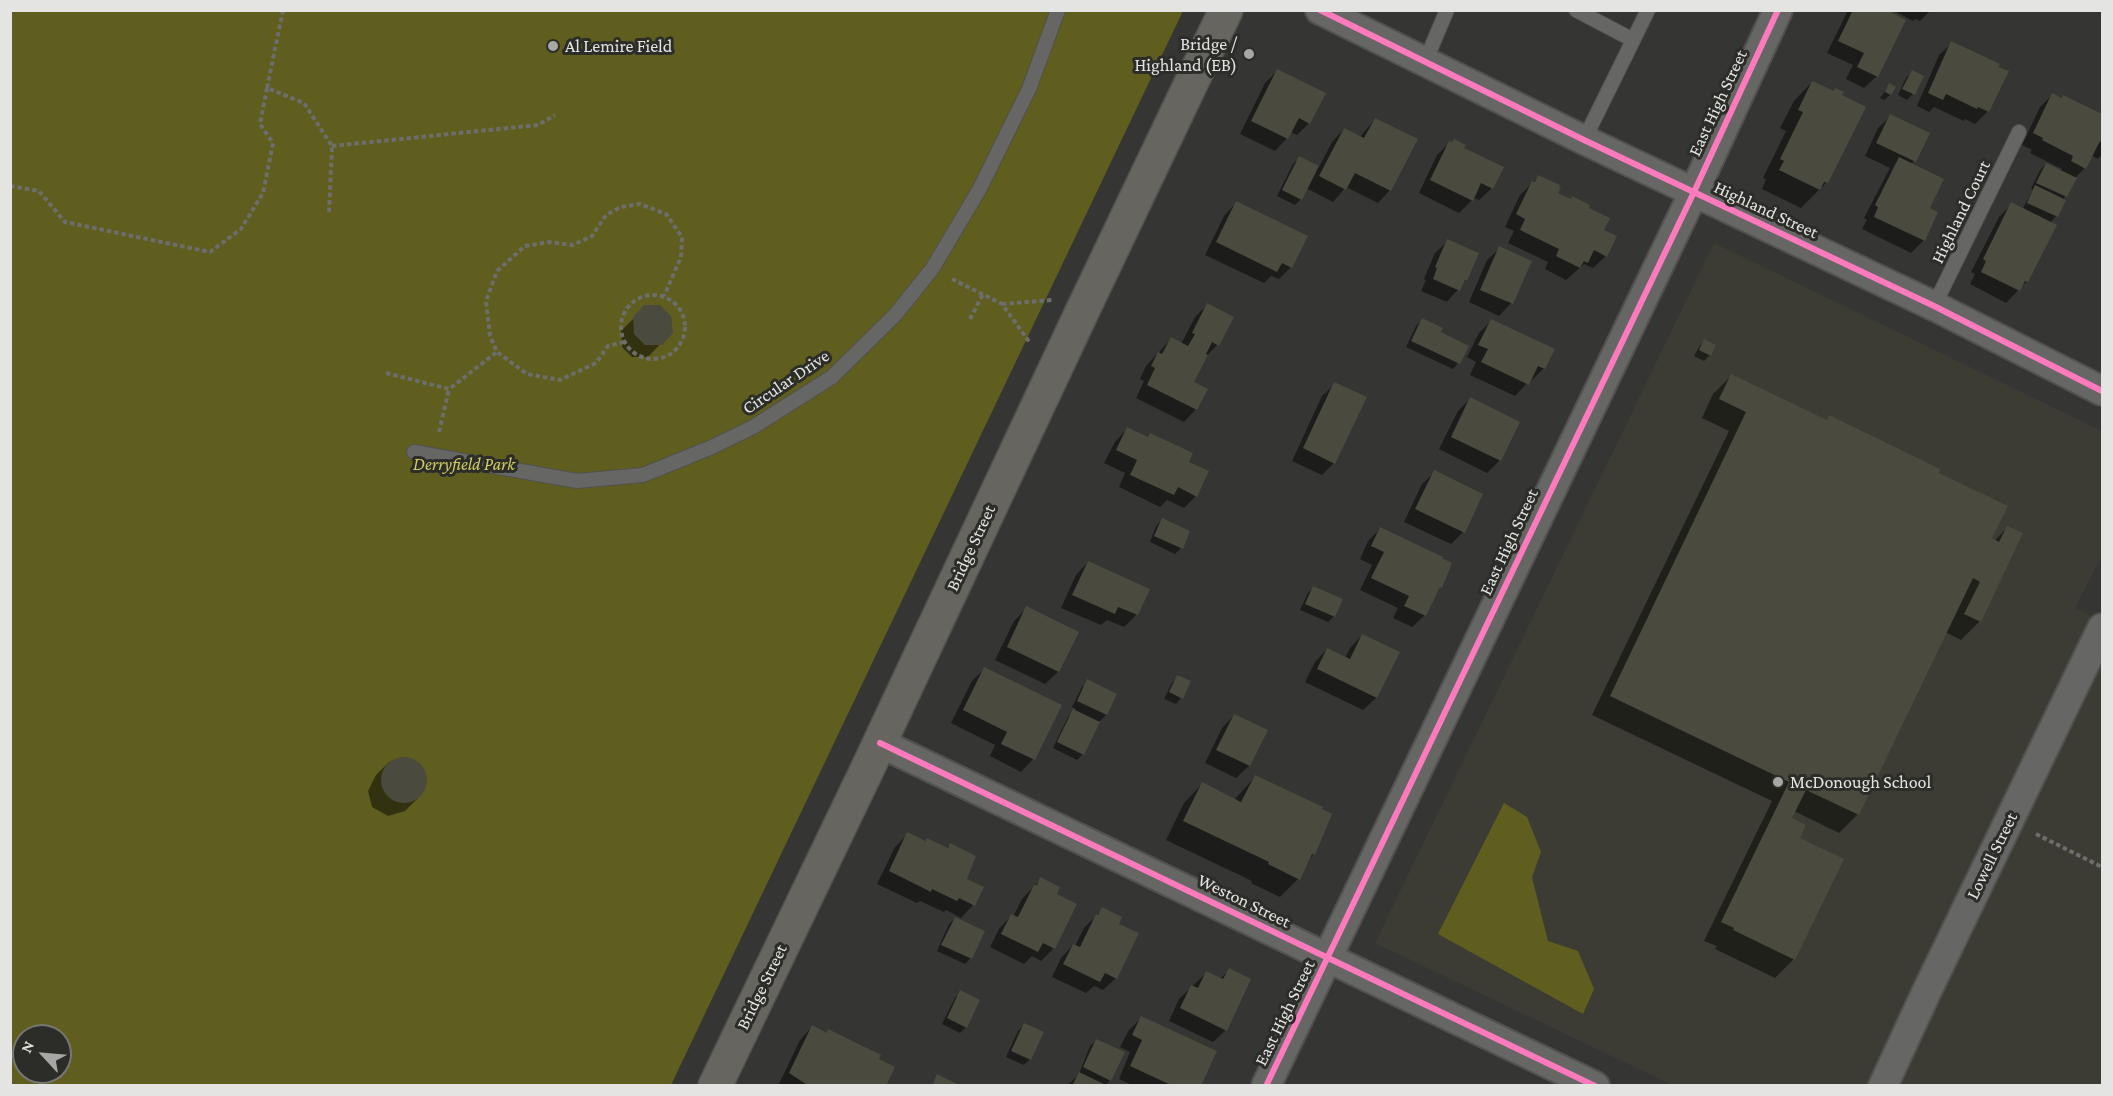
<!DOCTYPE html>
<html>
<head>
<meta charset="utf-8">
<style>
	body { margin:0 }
	#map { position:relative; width:2113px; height:1096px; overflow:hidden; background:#353534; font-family:"Crimson Pro",serif }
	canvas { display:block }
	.frame { position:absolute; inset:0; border:12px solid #e4e4e2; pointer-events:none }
	.north { position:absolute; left:12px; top:1024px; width:60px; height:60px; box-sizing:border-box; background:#2c2c29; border:2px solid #767673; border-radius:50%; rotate:296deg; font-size:16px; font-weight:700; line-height:24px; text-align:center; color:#e4e4e2 }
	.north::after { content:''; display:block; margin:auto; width:21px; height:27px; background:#a7a7a5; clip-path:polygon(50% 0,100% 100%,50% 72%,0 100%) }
</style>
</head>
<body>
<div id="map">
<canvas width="2113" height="1096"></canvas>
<div class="frame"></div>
<div class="north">N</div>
</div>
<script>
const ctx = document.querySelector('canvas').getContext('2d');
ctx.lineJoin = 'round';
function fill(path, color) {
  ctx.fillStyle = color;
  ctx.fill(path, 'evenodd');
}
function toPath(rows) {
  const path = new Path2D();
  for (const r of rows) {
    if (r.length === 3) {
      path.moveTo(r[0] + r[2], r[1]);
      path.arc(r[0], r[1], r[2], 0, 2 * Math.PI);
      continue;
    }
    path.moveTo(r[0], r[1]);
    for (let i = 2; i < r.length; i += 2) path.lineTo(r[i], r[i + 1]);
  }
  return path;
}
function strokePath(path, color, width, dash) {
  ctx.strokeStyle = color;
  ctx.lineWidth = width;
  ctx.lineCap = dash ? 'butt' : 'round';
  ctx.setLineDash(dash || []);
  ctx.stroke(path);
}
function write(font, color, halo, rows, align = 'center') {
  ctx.font = font + ' "Crimson Pro",serif';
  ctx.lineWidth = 6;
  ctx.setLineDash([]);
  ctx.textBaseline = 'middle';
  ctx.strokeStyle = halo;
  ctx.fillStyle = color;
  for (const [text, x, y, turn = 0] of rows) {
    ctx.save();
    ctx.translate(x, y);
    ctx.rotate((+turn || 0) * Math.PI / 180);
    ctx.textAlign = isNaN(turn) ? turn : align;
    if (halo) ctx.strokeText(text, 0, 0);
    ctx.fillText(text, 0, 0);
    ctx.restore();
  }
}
fill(toPath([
	[1714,243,2102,431,2102,555,2075,608,2102,621,2102,1085,1672,1085,1375,943]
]), '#3c3c34');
fill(toPath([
	[10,11,1183,11,671,1085,11,1085],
	[24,1036,60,1036,60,1072,24,1072],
	[1504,803,1527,817,1541,852,1532,877,1548,941,1578,951,1594,989,1583,1014,1438,934]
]), '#5f5e1e');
fill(toPath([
	[1848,10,1883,10,1877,76,1864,88,1846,79,1853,65,1827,53],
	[1892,10,1931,10,1920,21,1915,19,1913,21],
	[1952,43,1988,111,1975,124,1965,119,1964,121,1934,107,1929,112,1917,106,1939,55],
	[1278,70,1309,123,1297,135,1290,132,1287,138,1275,151,1240,134,1265,83],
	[1912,72,1913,94,1907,100,1898,95,1906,78],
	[1812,82,1833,92,1827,182,1801,208,1762,189,1766,179,1763,178,1786,131,1780,128,1794,101],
	[1890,85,1894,87,1890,95,1884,100,1880,98],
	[2052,95,2061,99,2064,96,2102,115,2102,154,2098,159,2091,155,2085,168,2075,178,2063,200,2056,216,2050,223,2027,281,2006,303,1970,284,1975,274,1971,272,1999,217,2012,204,2022,210,2033,190,2031,189,2040,170,2046,164,2060,171,2062,169,2030,153,2032,150,2022,145,2040,107],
	[1891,116,1928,134,1911,165,1928,208,1936,212,1923,241,1911,253,1862,229,1867,220,1864,218,1890,168,1865,156,1878,128],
	[1375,119,1390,190,1378,203,1346,187,1333,202,1306,188,1301,199,1295,205,1277,196,1293,164,1299,158,1319,167,1332,142,1344,129,1360,137],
	[1449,143,1462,149,1492,188,1479,200,1474,198,1459,213,1419,193,1437,155],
	[1539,177,1556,194,1587,208,1602,231,1606,256,1593,268,1584,264,1566,280,1545,269,1548,262,1508,243,1514,231,1505,227,1520,195],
	[1236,203,1291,267,1279,279,1271,276,1264,283,1205,255,1224,216],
	[1448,241,1466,280,1447,302,1421,291,1426,280,1424,279,1435,253],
	[1500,248,1530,262,1511,303,1499,316,1469,302,1487,260],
	[1207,305,1232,317,1217,345,1205,358,1192,382,1196,409,1184,422,1136,398,1144,381,1140,379,1146,366,1171,339,1181,344,1195,317],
	[645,307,672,332,648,357,632,357,622,347,621,331],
	[1422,320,1439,333,1467,346,1458,363,1453,369,1406,347,1416,326],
	[1491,321,1544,368,1531,381,1530,380,1515,396,1470,375,1476,362,1467,357,1479,333],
	[1704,341,1710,355,1704,361,1694,356,1699,347],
	[1732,375,1826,421,1829,417,1937,474,1990,539,1994,541,2008,527,1980,621,1961,640,1945,632,1857,815,1839,833,1794,811,1790,819,1797,839,1842,860,1793,960,1775,978,1715,949,1717,946,1704,941,1772,801,1592,715,1729,431,1702,418,1713,394],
	[1335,384,1334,463,1322,475,1292,461,1322,396],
	[1470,399,1500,460,1487,473,1439,449,1458,411],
	[1127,429,1187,462,1196,496,1184,508,1167,500,1160,507,1119,487,1125,473,1104,463,1115,442],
	[1435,472,1463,532,1451,544,1404,522,1422,484],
	[1162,520,1181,548,1175,554,1150,542,1156,526],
	[1380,529,1440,587,1425,615,1412,627,1393,618,1398,608,1360,590,1372,565,1360,559,1368,541],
	[1088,562,1148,589,1136,615,1124,627,1107,620,1101,625,1061,608,1076,575],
	[1314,587,1334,616,1328,622,1300,610,1308,593],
	[1027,608,1077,633,1058,672,1045,684,995,660,1014,621],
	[1362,635,1398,653,1376,698,1363,710,1305,682,1315,662,1327,649,1345,658,1350,648],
	[984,669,1033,759,1021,772,990,756,995,745,951,723,972,681],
	[1177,677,1181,698,1176,704,1164,699,1172,683],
	[1088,681,1115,694,1106,715,1098,723,1083,754,1077,760,1053,748,1068,717,1076,709,1072,707,1082,687],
	[1234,715,1266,731,1249,766,1236,778,1205,763,1222,728],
	[406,757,421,765,426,782,418,798,405,811,388,816,372,807,368,791,376,775,389,762],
	[1255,777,1314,854,1308,860,1298,879,1280,897,1251,883,1252,881,1166,840,1184,803,1202,784,1234,800],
	[908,834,946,849,950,845,966,880,982,888,973,905,961,918,946,910,944,912,920,901,917,903,877,884,895,847],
	[1041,879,1055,895,1054,948,1041,961,1032,956,1024,964,990,947,999,929,1011,916,1013,917,1022,899],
	[1103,909,1117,924,1116,978,1103,990,1094,986,1086,993,1052,977,1061,958,1073,945,1075,946,1084,928],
	[955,918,971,958,965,964,937,951,949,924],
	[1229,970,1226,1030,1213,1042,1169,1021,1179,999,1206,973,1220,979],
	[961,992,966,1027,960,1033,942,1024,955,998],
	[1141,1018,1199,1086,1134,1086,1119,1079,1130,1052,1120,1047,1129,1030],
	[1024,1025,1030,1059,1024,1065,1006,1057,1018,1031],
	[812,1027,826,1034,829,1031,877,1060,884,1086,778,1086,800,1040],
	[1096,1041,1110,1080,1105,1086,1067,1086,1079,1074,1090,1046]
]), '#0007');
fill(toPath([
	[1853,10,1887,10,1906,20,1878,77,1857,67,1864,53,1838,41],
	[1951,41,2000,64,1998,67,2009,71,1989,112,1978,107,1977,109,1946,94,1943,100,1928,93],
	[1277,69,1326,93,1310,124,1299,118,1288,139,1251,121],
	[1912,70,1924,76,1915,95,1902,89],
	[1812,81,1834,91,1835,88,1844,92,1842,95,1866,107,1828,183,1824,182,1820,190,1779,170,1784,161,1780,159,1803,112,1798,110],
	[1889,83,1896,87,1891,95,1885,92],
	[2052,93,2062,98,2063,95,2102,114,2102,143,2100,141,2086,169,2071,161,2073,156,2042,140,2043,138,2033,133],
	[1890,114,1930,133,1916,162,1876,143],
	[1375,118,1418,139,1391,191,1355,173,1346,190,1319,176,1344,128,1364,138],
	[1454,139,1466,145,1464,148,1504,167,1493,189,1481,183,1473,201,1430,180,1449,141,1452,142],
	[1299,156,1319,166,1302,200,1282,190],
	[1899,157,1944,179,1930,208,1938,212,1925,241,1874,217,1878,207,1875,205],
	[2046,163,2077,178,2067,197,2036,183],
	[1538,175,1560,185,1559,187,1561,188,1558,193,1571,199,1572,196,1590,205,1589,208,1610,218,1604,230,1617,236,1607,257,1594,250,1588,263,1584,261,1580,268,1556,256,1559,249,1520,230,1525,219,1516,214,1532,181,1535,182],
	[2035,185,2066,200,2058,217,2027,203],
	[1236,201,1308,236,1292,268,1282,263,1277,272,1216,242],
	[2011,202,2057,225,2028,282,2025,281,2020,291,1981,272,1986,261,1983,259],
	[1447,239,1479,253,1467,281,1465,280,1460,291,1433,279,1437,268,1435,267],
	[1499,246,1532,261,1513,304,1480,290],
	[1207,303,1234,317,1219,346,1212,342,1206,354,1208,355,1194,382,1208,389,1197,410,1147,385,1155,368,1151,366,1158,352,1162,354,1171,337,1188,346,1195,334,1192,333],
	[644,305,660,305,671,316,673,333,662,345,645,345,634,334,633,317],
	[1422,318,1443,328,1441,332,1469,346,1460,364,1411,341],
	[1491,319,1555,349,1545,369,1538,366,1529,385,1481,362,1488,349,1478,345],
	[1704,339,1716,345,1711,356,1699,350],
	[1731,374,1827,420,1829,415,1940,469,1939,473,2008,506,1992,538,1999,542,2007,526,2023,533,1981,622,1964,614,1980,582,1973,578,1859,815,1806,790,1792,818,1806,825,1800,838,1844,859,1795,960,1733,930,1734,928,1721,922,1789,782,1610,696,1746,412,1719,399],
	[1334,382,1367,397,1335,464,1303,448],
	[1470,397,1520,422,1501,461,1451,437],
	[1127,427,1148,437,1150,433,1193,453,1189,462,1209,471,1197,497,1178,487,1174,495,1130,475,1137,460,1116,450],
	[1434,470,1483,494,1465,533,1415,509],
	[1162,518,1190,531,1183,549,1154,536],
	[1380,527,1443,557,1442,558,1452,563,1442,588,1440,587,1426,616,1404,606,1409,596,1371,578,1384,552,1371,546],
	[1088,561,1150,589,1138,615,1118,607,1115,614,1072,595],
	[1313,586,1343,599,1335,617,1305,604],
	[1026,606,1079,632,1059,672,1007,647],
	[1362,634,1400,652,1377,698,1317,669,1327,648,1350,659],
	[984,667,1062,705,1035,760,1001,744,1007,732,963,710],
	[1177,675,1191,681,1183,699,1169,692],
	[1087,679,1117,694,1107,715,1077,701],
	[1073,709,1100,722,1084,755,1057,742],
	[1234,714,1268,730,1250,766,1216,750],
	[404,780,23],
	[1255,775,1323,807,1322,809,1332,814,1315,855,1312,854,1300,880,1268,864,1269,862,1183,821,1202,782,1241,802],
	[907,832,926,841,927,838,948,848,950,843,976,856,967,879,984,887,975,906,959,898,957,901,932,889,931,892,889,871],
	[1040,877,1060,887,1057,894,1077,904,1055,949,1043,943,1038,952,1001,934,1011,914,1018,917,1034,885,1037,885],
	[1102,907,1122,917,1119,924,1139,933,1117,979,1105,973,1100,982,1063,964,1073,944,1080,947,1096,914,1098,915],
	[955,917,985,931,972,959,941,945],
	[1229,968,1251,979,1227,1031,1180,1008,1191,985,1198,988,1206,971,1223,979],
	[960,990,980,1000,967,1028,947,1018],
	[1141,1016,1217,1051,1201,1086,1173,1086,1130,1066,1142,1040,1132,1035],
	[1024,1023,1044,1032,1031,1060,1011,1051],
	[812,1025,827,1033,828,1029,881,1055,879,1059,895,1067,886,1086,809,1086,789,1073],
	[1096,1039,1125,1052,1111,1081,1083,1067],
	[1079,1072,1108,1086,1072,1086],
	[937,1074,961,1086,932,1086]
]), '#4a4a3e');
const lane = toPath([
	[1576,10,1633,40],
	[1425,62,1447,10],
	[1584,140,1648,10],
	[1934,306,2019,132],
	[414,452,577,481,643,475,712,447,753,427,832,377,895,315,932,269,979,190,1029,89,1058,10]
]);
const street = toPath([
	[1320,10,1584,140,1934,306,2102,391],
	[880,743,1595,1086],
	[1266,1086,1694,192,1778,10],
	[1883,1086,1926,993,2102,628]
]);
const secondary = toPath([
	[715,1086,865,774,1080,316,1226,10]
]);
strokePath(lane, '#51514f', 16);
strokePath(street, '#51514f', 32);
strokePath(secondary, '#51514f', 36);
strokePath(toPath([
	[283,10,267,88,304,103,332,146,329,214],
	[332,146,538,125,555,115],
	[10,186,39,191,65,222,210,252,241,229,263,193,273,143,260,124,267,88],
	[952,279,1002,304,1030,343],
	[653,327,32],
	[1002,304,1052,300],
	[970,319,983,294],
	[624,342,608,346,596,363,560,380,527,374,497,352,490,336,486,301,497,271,525,246,549,242,573,245,592,236,606,215,621,207,640,204,666,214,682,237,681,257,664,296],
	[386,373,449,389,497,352],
	[439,432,449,389],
	[2036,834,2102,867]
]), '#6d6d6c', 4, [4.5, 3]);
strokePath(lane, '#666665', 14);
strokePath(street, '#666665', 28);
strokePath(secondary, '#666560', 33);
strokePath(toPath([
	[1320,10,1584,140,1934,306,2102,391],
	[880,743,1595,1086],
	[1266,1086,1694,192,1778,10]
]), '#fd7abc', 6);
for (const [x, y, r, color] of [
	[553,46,6,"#a7a7a5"],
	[1249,54,6,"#a7a7a5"],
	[1778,782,6,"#a7a7a5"]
]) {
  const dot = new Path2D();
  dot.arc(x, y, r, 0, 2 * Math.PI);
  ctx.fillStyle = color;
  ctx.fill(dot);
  strokePath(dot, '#2c2c29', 2);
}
write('18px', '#e4e4e2', '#2c2c29', [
	["Bridge /",1237,44,"right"],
	["Highland (EB)",1237,65,"right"],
	["Al Lemire Field",565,46],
	["McDonough School",1790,782]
], 'left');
write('18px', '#e4e4e2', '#2c2c29', [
	["East High Street",1718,103,-65],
	["Highland Street",1766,210,25],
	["Highland Court",1961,212,-64],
	["Circular Drive",786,382,-34],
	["East High Street",1509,542,-65],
	["Bridge Street",971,548,-65],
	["Lowell Street",1992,856,-64],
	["Weston Street",1244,901,26],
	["Bridge Street",762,987,-64],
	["East High Street",1285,1013,-64]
]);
write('italic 18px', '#d0cd5f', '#2c2c29', [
	["Derryfield Park",464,464]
]);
</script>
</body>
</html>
